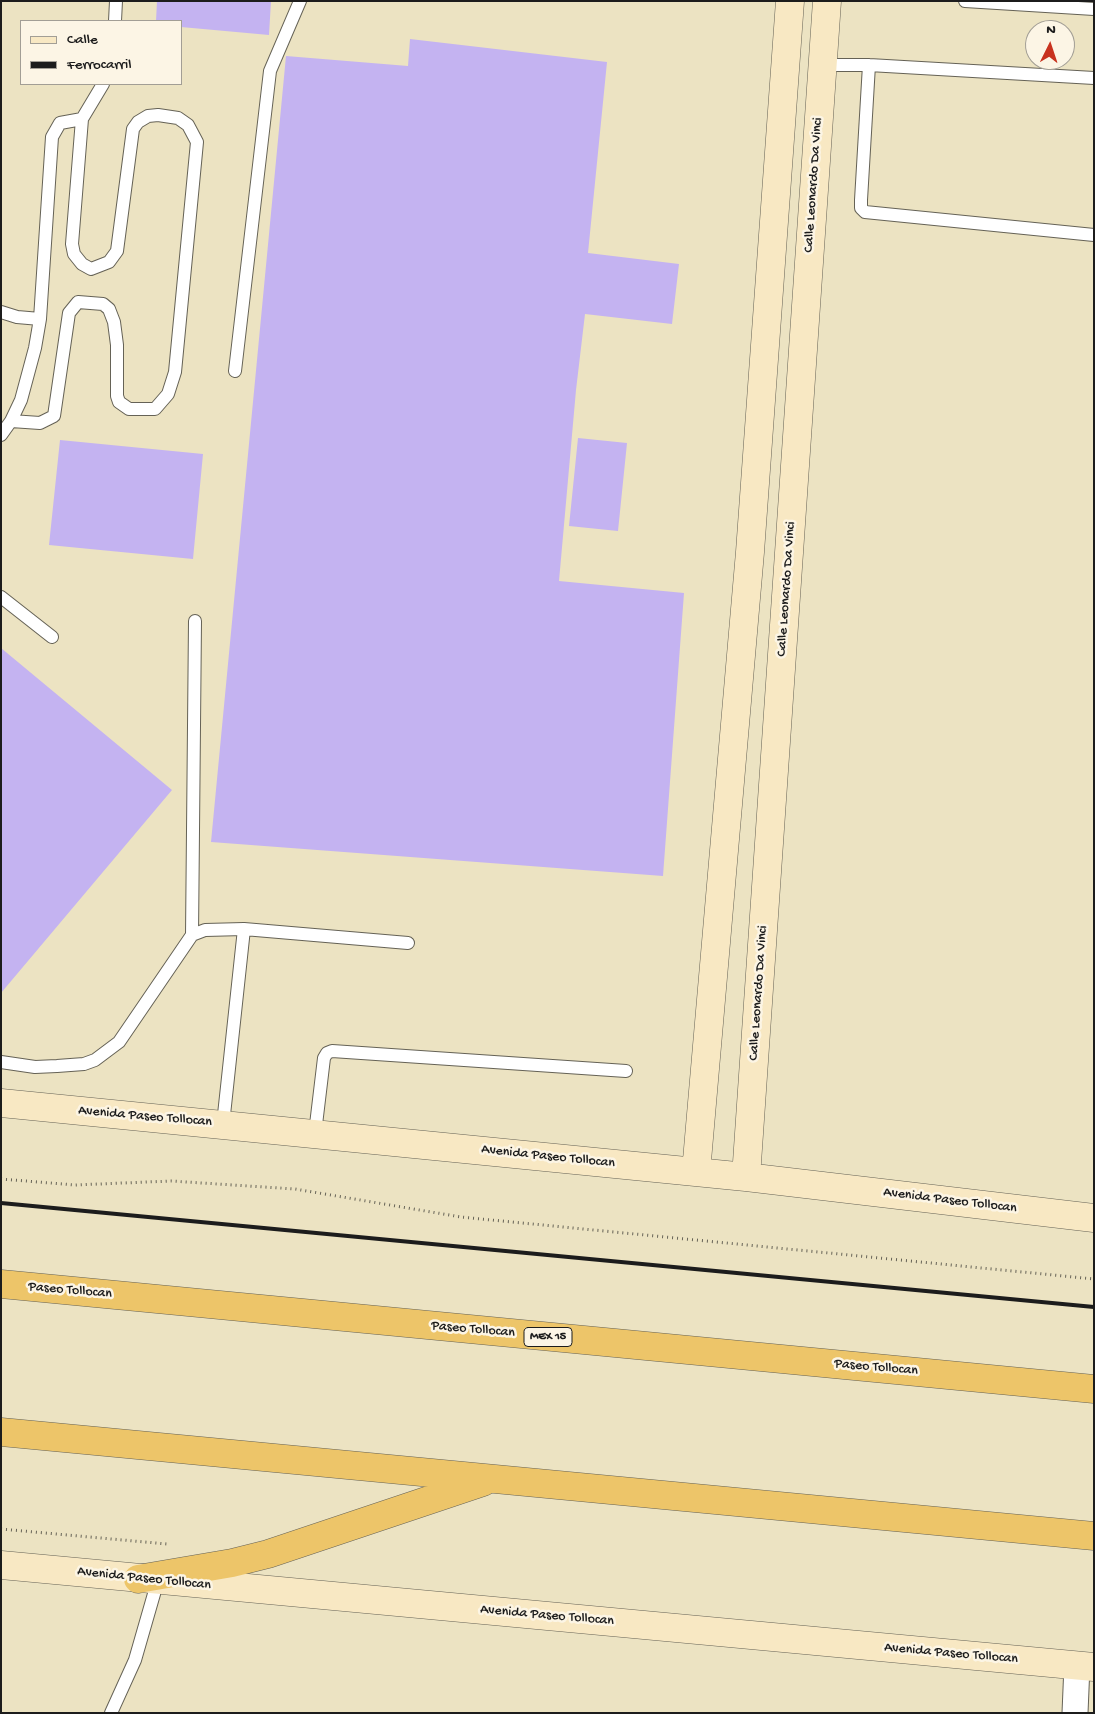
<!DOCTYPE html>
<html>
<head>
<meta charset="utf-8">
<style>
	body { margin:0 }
	#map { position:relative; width:1095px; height:1714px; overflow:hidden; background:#ece3c2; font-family:"Gochi Hand",sans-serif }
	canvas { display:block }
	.frame { position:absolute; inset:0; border:2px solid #1c1c1c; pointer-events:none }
	.legend { position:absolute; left:20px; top:20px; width:162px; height:65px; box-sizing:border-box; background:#fcf5e5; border:1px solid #a29e95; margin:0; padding:6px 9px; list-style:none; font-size:15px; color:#1c1c1c }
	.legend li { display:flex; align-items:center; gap:10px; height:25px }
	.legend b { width:25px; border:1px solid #a29e95 }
	.north { position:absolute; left:1025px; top:20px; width:50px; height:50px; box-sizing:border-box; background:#fcf5e5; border:1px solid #a29e95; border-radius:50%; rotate:4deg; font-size:14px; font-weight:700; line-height:20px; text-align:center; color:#1c1c1c }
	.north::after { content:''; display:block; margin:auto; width:18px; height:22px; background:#c8321e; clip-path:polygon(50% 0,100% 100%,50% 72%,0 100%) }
</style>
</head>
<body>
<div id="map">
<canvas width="1095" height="1714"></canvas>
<div class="frame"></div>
<ul class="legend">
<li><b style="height:6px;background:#f8e8c3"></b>Calle</li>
<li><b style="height:6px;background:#1c1c1c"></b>Ferrocarril</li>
</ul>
<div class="north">N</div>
</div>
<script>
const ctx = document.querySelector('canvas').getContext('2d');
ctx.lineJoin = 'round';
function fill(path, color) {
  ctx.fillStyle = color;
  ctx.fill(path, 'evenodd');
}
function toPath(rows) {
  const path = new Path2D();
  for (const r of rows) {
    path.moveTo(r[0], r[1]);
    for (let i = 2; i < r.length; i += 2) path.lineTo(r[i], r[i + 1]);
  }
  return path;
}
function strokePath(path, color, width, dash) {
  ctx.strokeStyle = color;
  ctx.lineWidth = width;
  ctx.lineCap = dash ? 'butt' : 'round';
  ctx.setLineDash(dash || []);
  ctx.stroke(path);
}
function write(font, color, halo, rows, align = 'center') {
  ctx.font = font + ' "Gochi Hand",sans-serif';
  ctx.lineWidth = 5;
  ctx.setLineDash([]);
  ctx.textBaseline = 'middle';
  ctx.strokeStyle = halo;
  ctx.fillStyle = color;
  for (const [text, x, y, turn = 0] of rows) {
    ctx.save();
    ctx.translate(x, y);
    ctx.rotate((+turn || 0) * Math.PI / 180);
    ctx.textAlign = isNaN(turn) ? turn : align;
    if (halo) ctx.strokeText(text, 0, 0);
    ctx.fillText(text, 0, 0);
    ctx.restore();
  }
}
fill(toPath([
	[157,1,271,1,269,35,181,27,181,21,156,21],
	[410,39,607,62,588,253,679,264,672,324,585,314,576,390,559,581,684,593,663,876,211,842,286,56,408,66],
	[578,438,627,443,618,531,569,526],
	[60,440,203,454,193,559,49,545],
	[1,648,172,790,1,993]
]), '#c4b3f1');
const lane = toPath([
	[965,1,1094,9],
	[115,21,116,1],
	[822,65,869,65,1094,78],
	[869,65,861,200,861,208,865,212,1094,235],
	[82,119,103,84],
	[1,312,17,317,40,319,52,137,60,123,82,119,72,244,74,254,82,264,91,269,109,262,117,251,133,129,138,122,148,116,158,115,178,118,188,125,197,142,175,372,168,394,155,409,129,409,119,402,117,396,117,345,114,322,109,309,103,304,78,302,69,313,54,416,40,423,11,421],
	[235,371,270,71,300,1],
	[1,435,11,421,21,400,35,348,40,319],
	[1,597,52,637],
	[192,935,195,621],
	[1,1062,35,1067,57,1066,84,1064,95,1060,119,1042,192,935,205,930,244,929],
	[223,1124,244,929,408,943],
	[315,1133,324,1058,327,1053,332,1051,626,1071],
	[111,1713,135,1660,158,1580]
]);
const street = toPath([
	[1075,1713,1077,1665]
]);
const secondary = toPath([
	[1,1103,746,1177,1094,1218],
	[696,1172,750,552,790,1],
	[746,1177,827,1],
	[1,1565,1094,1667]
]);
const highway = toPath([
	[1,1284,1094,1389],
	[1,1432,1094,1536],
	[138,1579,232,1563,268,1554,483,1482]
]);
strokePath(lane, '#656256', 14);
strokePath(street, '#656256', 27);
strokePath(secondary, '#656256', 29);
strokePath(highway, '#656256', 29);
strokePath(toPath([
	[1,1179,75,1185,171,1181,295,1189,461,1217,1094,1279],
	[1,1529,167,1544]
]), '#656256', 3, [1, 4]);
strokePath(lane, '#fff', 12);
strokePath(street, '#fff', 25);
strokePath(secondary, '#f8e8c3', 28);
strokePath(highway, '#edc569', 28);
strokePath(toPath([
	[1,1203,1094,1307]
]), '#1c1c1c', 4);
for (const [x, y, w] of [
	[548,1337,48]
]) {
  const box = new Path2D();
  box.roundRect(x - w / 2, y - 9.5, w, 19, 4);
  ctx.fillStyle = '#fcf5e5';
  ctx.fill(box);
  strokePath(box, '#1c1c1c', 1);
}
write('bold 12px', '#1c1c1c', null, [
	["MEX 15",548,1337]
]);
write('14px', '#1c1c1c', '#fcf5e5', [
	["Calle Leonardo Da Vinci",814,185,-86],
	["Calle Leonardo Da Vinci",787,589,-86],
	["Calle Leonardo Da Vinci",759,993,-86],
	["Avenida Paseo Tollocan",145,1117,5],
	["Avenida Paseo Tollocan",548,1157,6],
	["Avenida Paseo Tollocan",950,1201,7],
	["Paseo Tollocan",70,1291,5],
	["Paseo Tollocan",473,1330,5],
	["Paseo Tollocan",876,1368,5],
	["Avenida Paseo Tollocan",144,1579,6],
	["Avenida Paseo Tollocan",547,1616,5],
	["Avenida Paseo Tollocan",951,1654,5]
]);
</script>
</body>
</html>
